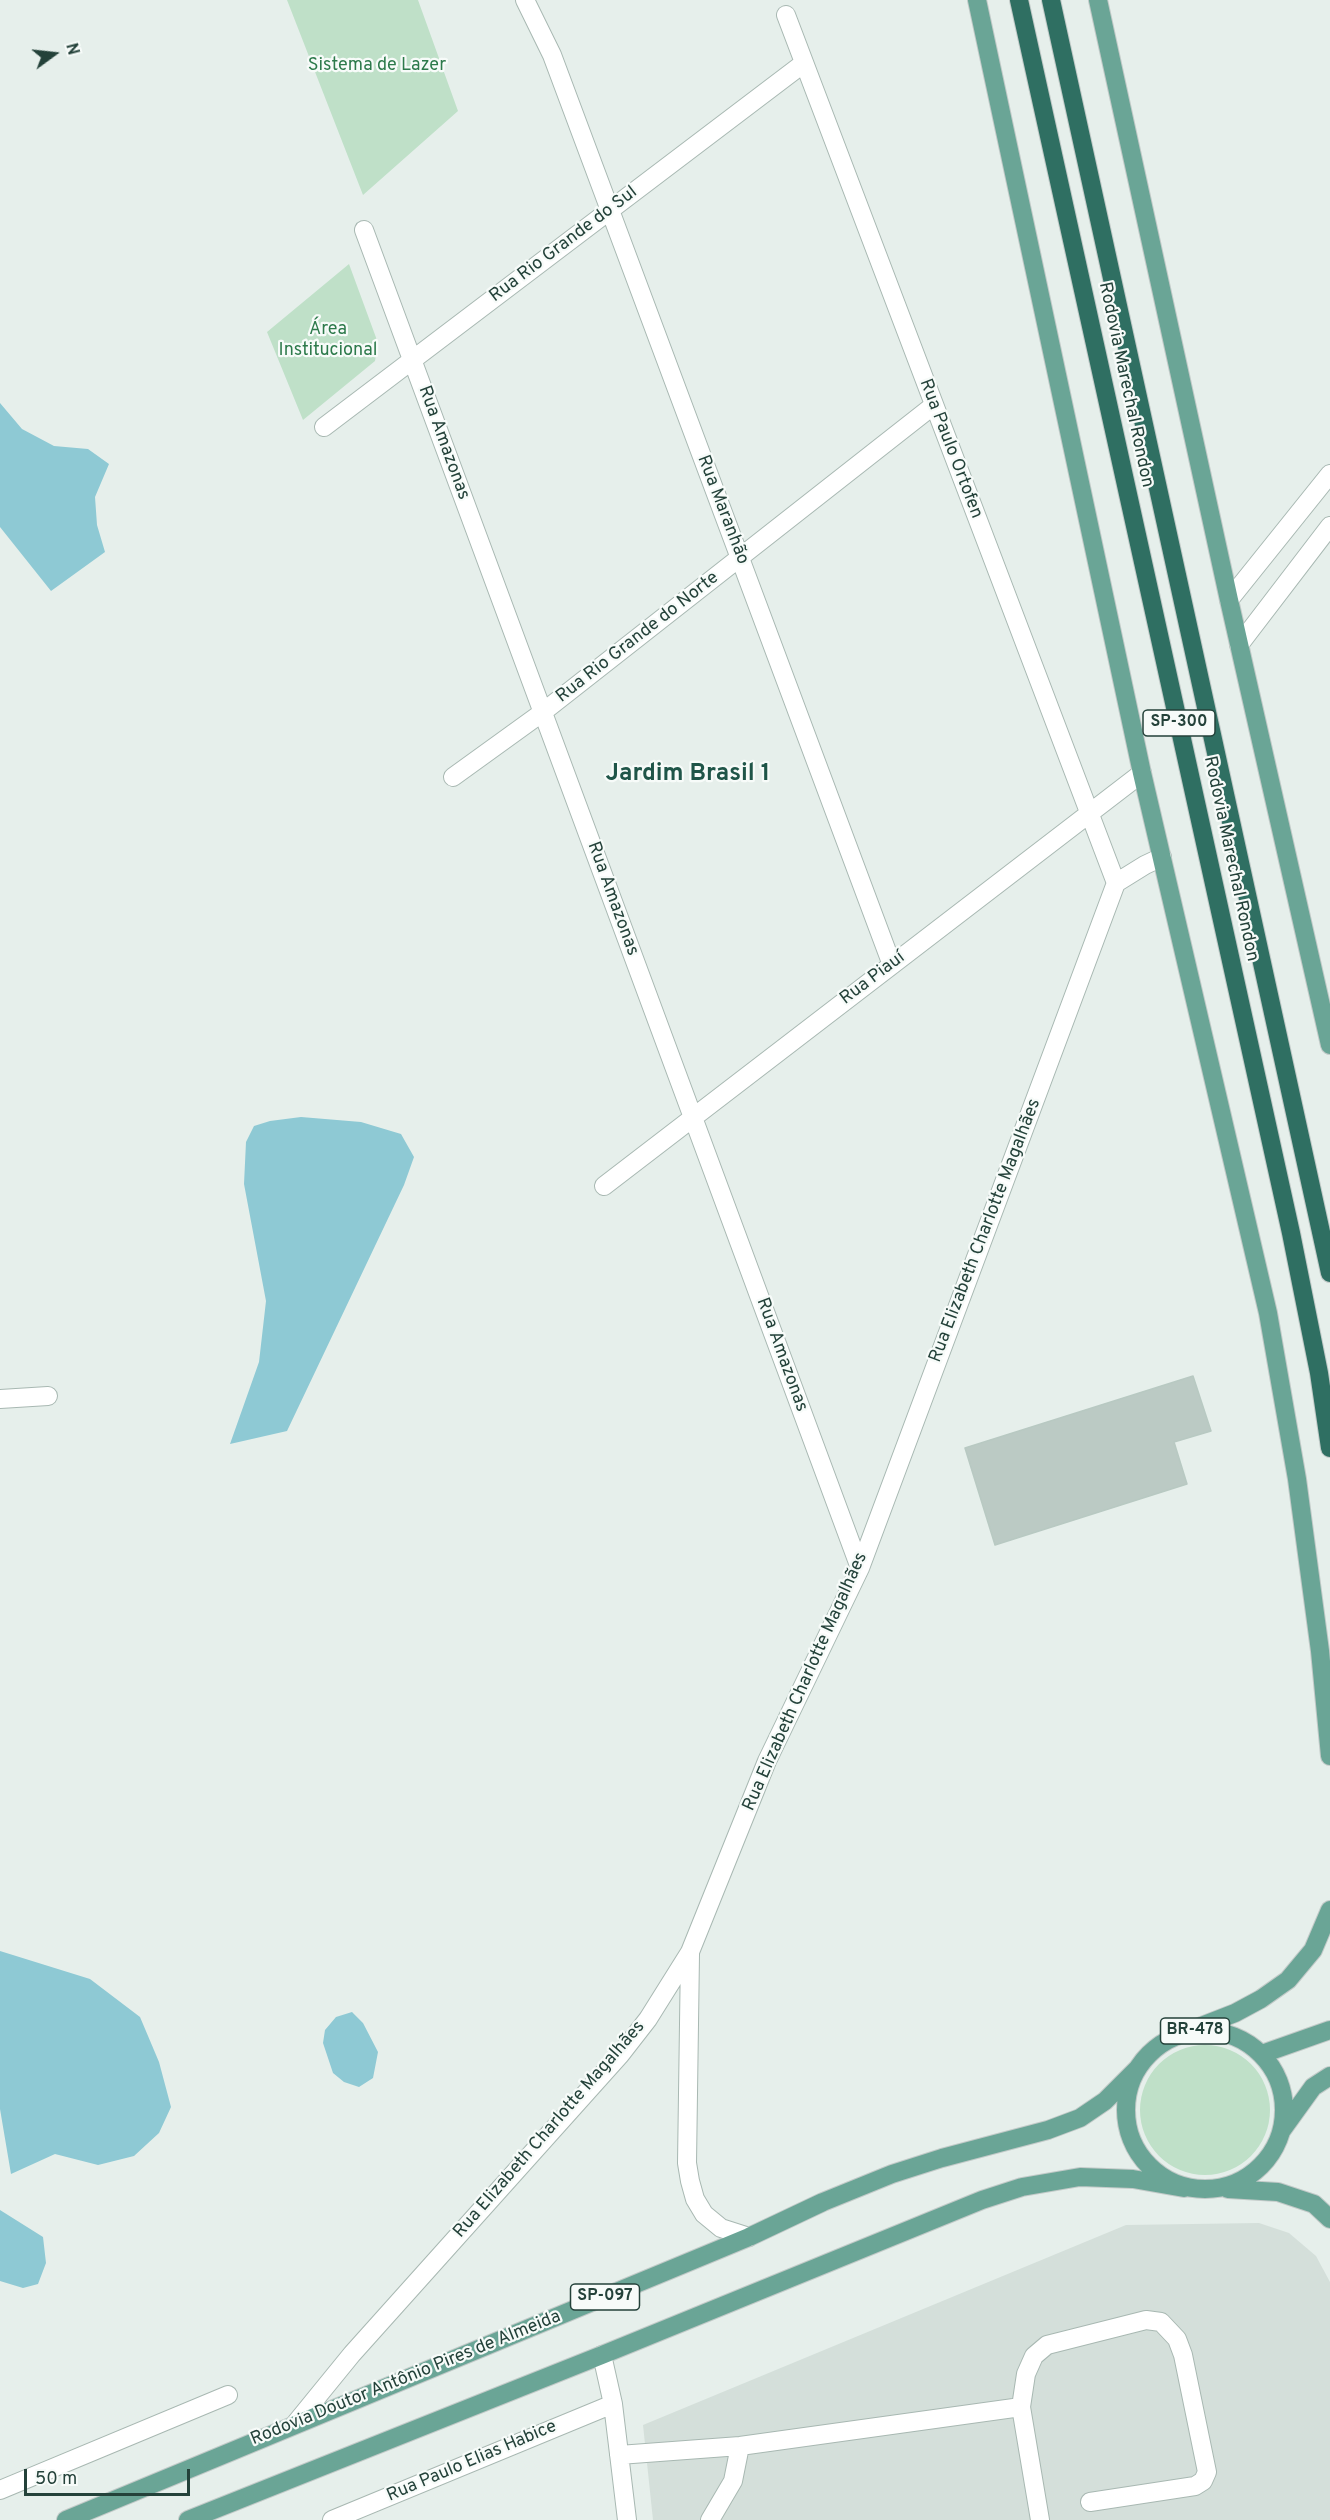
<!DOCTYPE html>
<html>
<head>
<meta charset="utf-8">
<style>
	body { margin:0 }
	#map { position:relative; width:1330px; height:2520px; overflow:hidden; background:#e6efeb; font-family:Overpass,sans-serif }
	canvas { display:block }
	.north { position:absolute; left:24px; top:24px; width:60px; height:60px; -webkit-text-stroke:4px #f7fbf9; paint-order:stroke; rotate:75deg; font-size:16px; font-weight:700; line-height:24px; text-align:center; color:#24423a }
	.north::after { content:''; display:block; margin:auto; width:21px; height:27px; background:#24423a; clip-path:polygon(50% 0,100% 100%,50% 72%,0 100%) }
	.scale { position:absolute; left:24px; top:2469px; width:166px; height:27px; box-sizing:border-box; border:3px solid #24423a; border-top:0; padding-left:8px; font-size:18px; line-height:21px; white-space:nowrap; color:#24423a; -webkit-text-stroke:4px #f7fbf9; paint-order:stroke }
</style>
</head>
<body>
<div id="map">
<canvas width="1330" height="2520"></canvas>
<div class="north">N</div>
<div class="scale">50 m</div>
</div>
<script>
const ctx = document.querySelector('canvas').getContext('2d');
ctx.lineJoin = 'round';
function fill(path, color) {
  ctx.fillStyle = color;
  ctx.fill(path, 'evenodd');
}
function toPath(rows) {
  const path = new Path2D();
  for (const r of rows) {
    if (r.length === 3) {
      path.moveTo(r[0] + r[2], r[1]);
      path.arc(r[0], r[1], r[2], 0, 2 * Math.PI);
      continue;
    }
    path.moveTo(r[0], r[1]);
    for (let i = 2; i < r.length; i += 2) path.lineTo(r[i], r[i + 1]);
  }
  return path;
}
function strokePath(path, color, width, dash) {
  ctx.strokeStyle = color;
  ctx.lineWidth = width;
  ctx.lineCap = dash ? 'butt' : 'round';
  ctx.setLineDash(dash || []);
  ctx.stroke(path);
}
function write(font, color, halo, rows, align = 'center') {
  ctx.font = font + ' Overpass,sans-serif';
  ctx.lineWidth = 4.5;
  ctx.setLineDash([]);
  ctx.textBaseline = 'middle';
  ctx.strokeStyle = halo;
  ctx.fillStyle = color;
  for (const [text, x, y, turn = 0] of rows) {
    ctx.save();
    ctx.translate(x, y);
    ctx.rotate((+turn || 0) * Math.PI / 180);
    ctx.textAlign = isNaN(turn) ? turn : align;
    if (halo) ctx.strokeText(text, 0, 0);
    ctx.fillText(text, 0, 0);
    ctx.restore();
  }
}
fill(toPath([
	[1259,2223,1289,2233,1316,2256,1330,2282,1330,2520,653,2520,643,2425,1126,2225]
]), '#d4dfda');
fill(toPath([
	[287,0,418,0,458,111,363,195],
	[349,264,378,343,375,361,303,420,267,332],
	[1205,2110,65]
]), '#bfe0c8');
fill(toPath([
	[0,403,22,429,54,446,88,449,109,464,95,497,97,525,105,552,51,591,0,527],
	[301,1117,361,1122,401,1134,414,1157,404,1185,287,1431,230,1444,259,1362,266,1301,244,1184,246,1142,254,1126,270,1121],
	[0,1951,90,1979,140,2017,159,2062,171,2107,159,2133,134,2156,98,2165,55,2154,11,2174,0,2109],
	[352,2012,363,2023,378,2052,373,2078,359,2087,344,2082,333,2073,323,2043,325,2030,336,2017],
	[0,2210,43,2237,46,2263,38,2284,23,2288,0,2281]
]), '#8ec9d4');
const building = toPath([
	[1193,1376,1211,1431,1174,1442,1187,1484,995,1545,965,1448,1193,1376]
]);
fill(building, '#bbcac4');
strokePath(building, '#b8c9c2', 1.5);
const minor = toPath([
	[525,0,552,55,892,965],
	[786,15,1116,883],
	[364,230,860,1568],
	[324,427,804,63],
	[1229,600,1330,474],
	[1239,645,1330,526],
	[453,777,543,712,934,405],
	[604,1186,1142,773],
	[0,1399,48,1396],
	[690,1954,687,2163,690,2181,695,2199,704,2214,721,2228,749,2237],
	[602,2355,613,2404,627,2520],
	[1021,2407,1026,2374,1034,2356,1047,2345,1146,2320,1161,2322,1177,2339,1183,2355,1207,2472,1203,2481,1195,2486,1090,2502],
	[295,2424,352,2354,620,2055,648,2019,690,1952,767,1761,860,1568,1116,883,1145,865,1162,857],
	[619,2455,740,2446,1021,2407,1040,2520],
	[0,2490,228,2395],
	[332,2520,613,2404],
	[710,2520,733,2481,740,2446]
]);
const major = toPath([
	[977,0,1142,773,1268,1313,1297,1479,1320,1651,1330,1756],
	[1098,0,1229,600,1330,1045],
	[1199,2027,1235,2013,1261,1999,1288,1980,1313,1950,1330,1910],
	[1205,2110,79],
	[1262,2054,1330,2030],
	[1282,2130,1313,2087,1330,2076],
	[1228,2189,1278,2192,1314,2204,1330,2219],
	[66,2520,749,2237,823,2202,892,2174,942,2158,1048,2130,1080,2118,1105,2101,1137,2069],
	[188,2520,602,2355,982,2200,1022,2187,1080,2177,1133,2179,1184,2188]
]);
const highway = toPath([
	[1019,0,1291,1233,1319,1373,1330,1448],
	[1051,0,1330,1273]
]);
strokePath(minor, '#a8b8b2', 20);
strokePath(major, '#c2cac8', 20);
strokePath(highway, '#c2cac8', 20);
strokePath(minor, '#fff', 18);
strokePath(major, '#6aa596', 18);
strokePath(highway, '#2f6f62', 18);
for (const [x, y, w] of [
	[1179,723,72],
	[1195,2031,69],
	[605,2297,69]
]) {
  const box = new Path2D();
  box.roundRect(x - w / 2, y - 13, w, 26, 4.5);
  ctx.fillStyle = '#f7fbf9';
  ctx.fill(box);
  strokePath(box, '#24423a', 1.5);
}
write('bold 16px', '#24423a', null, [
	["SP-300",1179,723],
	["BR-478",1195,2031],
	["SP-097",605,2297]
]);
write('18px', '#2d7a4b', '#f7fbf9', [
	["Sistema de Lazer",377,66],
	["Área",328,330],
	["Institucional",328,351]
]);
write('18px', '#24423a', '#f7fbf9', [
	["Rua Rio Grande do Sul",564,245,-37],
	["Rodovia Marechal Rondon",1125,385,78],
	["Rua Amazonas",443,443,70],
	["Rua Paulo Ortofen",950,449,69],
	["Rua Maranhão",722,510,69],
	["Rua Rio Grande do Norte",638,638,-38],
	["Rodovia Marechal Rondon",1230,859,78],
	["Rua Amazonas",612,899,70],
	["Rua Piauí",873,979,-37],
	["Rua Elizabeth Charlotte Magalhães",986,1231,-69],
	["Rua Amazonas",781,1355,70],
	["Rua Elizabeth Charlotte Magalhães",806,1682,-66],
	["Rua Elizabeth Charlotte Magalhães",550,2130,-49],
	["Rodovia Doutor Antônio Pires de Almeida",406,2379,-22],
	["Rua Paulo Elias Habice",472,2462,-23]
]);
write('bold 24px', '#1f5548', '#f7fbf9', [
	["Jardim Brasil 1",688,775]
]);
</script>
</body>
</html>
